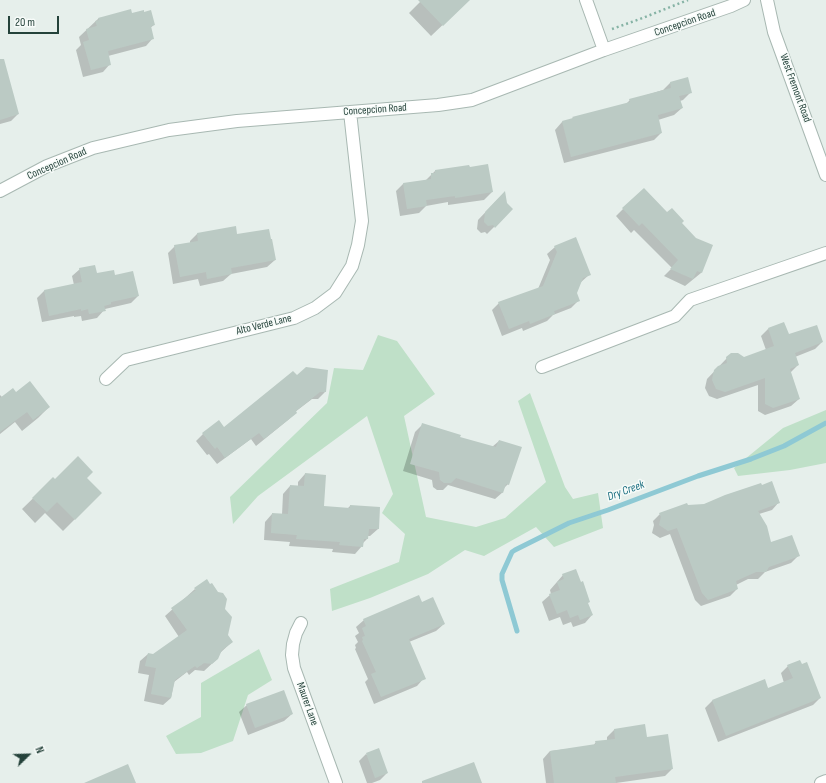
<!DOCTYPE html>
<html>
<head>
<meta charset="utf-8">
<style>
	body { margin:0 }
	#map { position:relative; width:826px; height:783px; overflow:hidden; background:#e6efeb; font-family:"Sofia Sans Condensed",sans-serif }
	canvas { display:block }
	.north { position:absolute; left:8px; top:735px; width:40px; height:40px; -webkit-text-stroke:3px #f7fbf9; paint-order:stroke; rotate:67deg; font-size:11px; font-weight:700; line-height:16px; text-align:center; color:#24423a }
	.north::after { content:''; display:block; margin:auto; width:14px; height:18px; background:#24423a; clip-path:polygon(50% 0,100% 100%,50% 72%,0 100%) }
	.scale { position:absolute; left:8px; top:16px; width:51px; height:18px; box-sizing:border-box; border:2px solid #24423a; border-top:0; padding-left:5px; font-size:12px; line-height:14px; white-space:nowrap; color:#24423a; -webkit-text-stroke:3px #f7fbf9; paint-order:stroke }
</style>
</head>
<body>
<div id="map">
<canvas width="826" height="783"></canvas>
<div class="north">N</div>
<div class="scale">20 m</div>
</div>
<script>
const ctx = document.querySelector('canvas').getContext('2d');
ctx.lineJoin = 'round';
function fill(path, color) {
  ctx.fillStyle = color;
  ctx.fill(path, 'evenodd');
}
function toPath(rows) {
  const path = new Path2D();
  for (const r of rows) {
    path.moveTo(r[0], r[1]);
    for (let i = 2; i < r.length; i += 2) path.lineTo(r[i], r[i + 1]);
  }
  return path;
}
function strokePath(path, color, width, dash) {
  ctx.strokeStyle = color;
  ctx.lineWidth = width;
  ctx.lineCap = dash ? 'butt' : 'round';
  ctx.setLineDash(dash || []);
  ctx.stroke(path);
}
function write(font, color, halo, rows, align = 'center') {
  ctx.font = font + ' "Sofia Sans Condensed",sans-serif';
  ctx.lineWidth = 3;
  ctx.setLineDash([]);
  ctx.textBaseline = 'middle';
  ctx.strokeStyle = halo;
  ctx.fillStyle = color;
  for (const [text, x, y, turn = 0] of rows) {
    ctx.save();
    ctx.translate(x, y);
    ctx.rotate((+turn || 0) * Math.PI / 180);
    ctx.textAlign = isNaN(turn) ? turn : align;
    if (halo) ctx.strokeText(text, 0, 0);
    ctx.fillText(text, 0, 0);
    ctx.restore();
  }
}
fill(toPath([
	[378,335,397,341,435,394,404,416,426,517,476,527,505,518,546,482,518,401,530,393,565,487,573,499,598,493,603,528,554,547,536,527,484,556,465,550,428,574,370,598,332,611,330,589,399,562,405,534,382,513,393,494,367,416,258,496,233,524,230,497,327,403,334,368,363,370],
	[826,410,826,463,790,470,738,476,734,468,783,428],
	[259,649,272,680,248,695,233,741,201,753,176,754,166,736,201,717,201,683]
]), '#bfe0c8');
fill(toPath([
	[422,0,469,0,431,36,409,13],
	[131,14,154,25,150,28,153,38,146,46,108,56,110,64,103,72,83,77,76,50,81,45,79,37,99,18],
	[0,75,18,114,11,121,0,124],
	[687,78,691,92,683,100,680,101,682,108,674,115,658,120,661,133,654,140,564,163,555,130,562,122,571,120,573,118,626,104,630,100,663,90,670,83],
	[435,171,492,192,484,200,448,205,448,202,426,206,419,213,400,216,396,191,403,184,425,181],
	[498,199,506,203,512,209,487,234,485,232,481,233,477,229,478,220],
	[623,209,667,213,681,223,695,239,712,246,701,273,685,286,664,276,672,268,634,230,631,233,616,216],
	[197,234,236,235,275,260,267,267,231,274,223,281,200,286,198,279,173,284,168,253,175,246,190,243,190,241],
	[555,247,590,274,580,283,576,293,579,300,571,308,553,315,547,321,523,331,522,328,502,336,492,310,499,303,538,289,550,260,547,254],
	[80,269,96,275,115,276,138,296,131,303,105,309,97,318,82,321,81,316,74,317,74,316,42,322,37,298,44,291,74,285,72,276],
	[768,329,788,336,822,342,815,349,795,357,798,365,790,373,799,399,791,406,765,415,758,411,758,385,717,399,709,396,705,388,707,379,727,358,744,358,766,350,761,336],
	[297,377,325,392,318,399,312,399,295,412,296,413,288,420,256,446,251,439,217,464,209,454,207,455,196,441,203,434,224,428],
	[15,393,49,407,38,418,22,431,15,422,0,434,0,395,2,397],
	[423,424,459,438,492,447,499,441,508,484,503,489,503,492,495,499,448,485,443,490,437,490,433,487,432,480,403,471,415,432],
	[305,474,323,507,347,509,350,506,378,529,370,536,367,536,367,539,362,544,362,546,355,554,332,552,333,549,289,546,290,542,264,540,265,522,272,514,282,515,283,494,290,486,298,487,298,482],
	[86,478,101,493,63,531,45,513,35,523,22,509,53,479,55,480],
	[779,502,772,510,759,514,771,544,798,556,791,563,765,572,758,579,748,579,736,585,737,589,730,596,701,606,695,600,670,534,660,538,652,533,654,525,653,521,660,514,687,507],
	[563,575,592,615,585,623,573,627,571,622,563,625,560,617,549,621,542,602,551,594,550,590],
	[195,589,224,609,227,636,232,642,220,653,217,659,204,671,195,670,189,675,187,672,174,682,171,698,163,705,144,701,149,675,138,673,140,661,148,654,154,655,179,637,165,616],
	[422,603,444,624,436,631,409,642,424,678,417,686,374,704,365,682,368,679,355,649,356,648,355,645,358,642,355,636,359,633,356,627,364,620],
	[788,666,820,698,813,705,718,742,705,708,712,701,764,680,768,689,784,683,781,673],
	[247,705,292,714,284,721,248,735,239,712],
	[644,725,646,738,672,769,665,776,616,783,546,783,543,759,550,751,593,746,596,742,607,741,607,737,614,730],
	[366,754,387,773,380,780,372,783,367,783,359,761]
]), '#0003');
strokePath(toPath([
	[517,631,502,580,502,574,512,552,515,550,569,523,608,510,698,476,751,459,784,446,826,423]
]), '#8ec9d4', 5);
fill(toPath([
	[418,0,470,0,443,26],
	[131,9,132,13,144,10,144,12,151,10,155,25,151,26,154,39,108,51,111,65,91,70,83,42,89,40,86,29,97,26,95,21,99,20,98,18],
	[0,59,4,59,19,114,0,120],
	[688,77,692,93,679,96,683,108,658,115,662,133,571,157,562,121,573,118,572,117,630,102,629,99,671,88,670,82],
	[488,164,493,192,455,198,455,196,426,200,427,206,407,209,403,183,431,179,431,173,435,173,435,170,469,165,470,167],
	[644,188,667,212,672,208,684,221,682,223,696,238,713,245,702,273,697,271,693,279,670,269,678,260,642,223,639,226,622,208],
	[505,191,507,203,513,209,495,228,493,225,488,226,484,222,485,212],
	[236,226,237,234,269,229,271,239,272,239,276,260,231,268,232,274,207,279,206,272,180,277,174,245,198,241,197,233],
	[576,237,591,275,583,278,577,293,580,301,554,311,555,314,530,324,529,321,509,329,498,302,543,286,557,252,554,246],
	[95,265,97,273,114,270,115,275,133,271,139,296,111,302,111,304,104,306,106,311,89,314,88,309,81,311,81,309,49,316,44,290,82,282,79,268],
	[784,322,789,334,817,325,823,342,795,353,799,365,790,369,800,399,773,408,765,404,765,378,725,392,716,389,712,380,714,370,718,366,727,363,726,357,731,353,738,353,744,357,774,346,768,328],
	[306,367,328,370,326,392,320,392,296,411,297,413,264,439,259,433,225,458,217,447,215,449,202,433,219,420,224,427,293,371,297,375],
	[30,381,50,407,33,420,27,412,0,432,0,398,13,388,16,392],
	[422,423,461,435,460,437,496,447,499,440,522,447,509,485,506,484,503,493,456,478,451,483,444,483,440,480,439,472,410,464],
	[78,456,93,472,87,478,102,493,75,520,57,502,47,512,32,498,53,477,55,479],
	[305,473,326,475,324,506,350,508,350,505,380,507,379,529,369,529,368,539,364,539,363,547,339,545,340,542,296,539,297,535,271,533,272,513,288,514,290,485,304,486],
	[772,481,780,503,758,511,767,526,771,542,792,535,800,556,769,567,766,572,756,572,736,581,738,589,708,600,702,593,677,528,668,531,659,525,661,517,659,513,687,503,688,505,704,504,725,495,761,483,762,485],
	[576,569,581,582,583,581,590,602,588,603,593,615,580,620,578,615,570,618,567,610,557,614,549,594,560,590,557,582,564,579,562,574],
	[207,579,210,584,212,583,218,592,223,593,227,599,225,609,232,617,228,635,233,642,222,650,218,659,212,664,204,663,197,668,195,666,175,680,171,698,151,694,156,668,145,666,148,653,153,654,187,630,171,608,196,590,194,588],
	[419,595,422,602,433,597,445,624,409,639,426,679,381,697,371,674,376,672,362,641,363,640,362,637,365,636,362,628,366,626,363,619],
	[800,660,802,664,807,662,821,698,726,736,712,700,765,679,768,688,793,678,787,665],
	[284,690,293,714,255,728,246,704],
	[645,724,647,737,668,734,673,769,615,777,616,783,554,783,550,751,596,744,595,741,615,739,614,729],
	[379,748,388,773,375,778,366,753],
	[474,762,482,783,422,783,422,781],
	[128,764,136,783,84,783]
]), '#bbcac4');
const minor = toPath([
	[586,0,604,50],
	[767,0,774,32,826,175],
	[0,191,47,166,93,148,169,130,237,121,438,105,472,100,604,50,731,6,744,0],
	[542,367,675,316,690,300,826,253],
	[106,379,126,360,294,318,315,308,335,293,352,266,358,245,362,221,350,112],
	[301,623,296,633,293,644,292,655,294,668,336,783],
	[821,783,826,781]
]);
strokePath(minor, '#a8b8b2', 14);
strokePath(toPath([
	[612,29,640,19,688,0]
]), '#86b3a5', 2.5, [2, 3]);
strokePath(minor, '#fff', 12);
write('11px', '#24423a', '#f7fbf9', [
	["Concepcion Road",685,23,-19],
	["West Fremont Road",795,88,70],
	["Concepcion Road",375,110,-4],
	["Concepcion Road",57,164,-24],
	["Alto Verde Lane",264,325,-14],
	["Maurer Lane",307,704,70]
]);
write('italic 12px', '#1c6f80', '#f7fbf9', [
	["Dry Creek",626,491,-20]
]);
</script>
</body>
</html>
